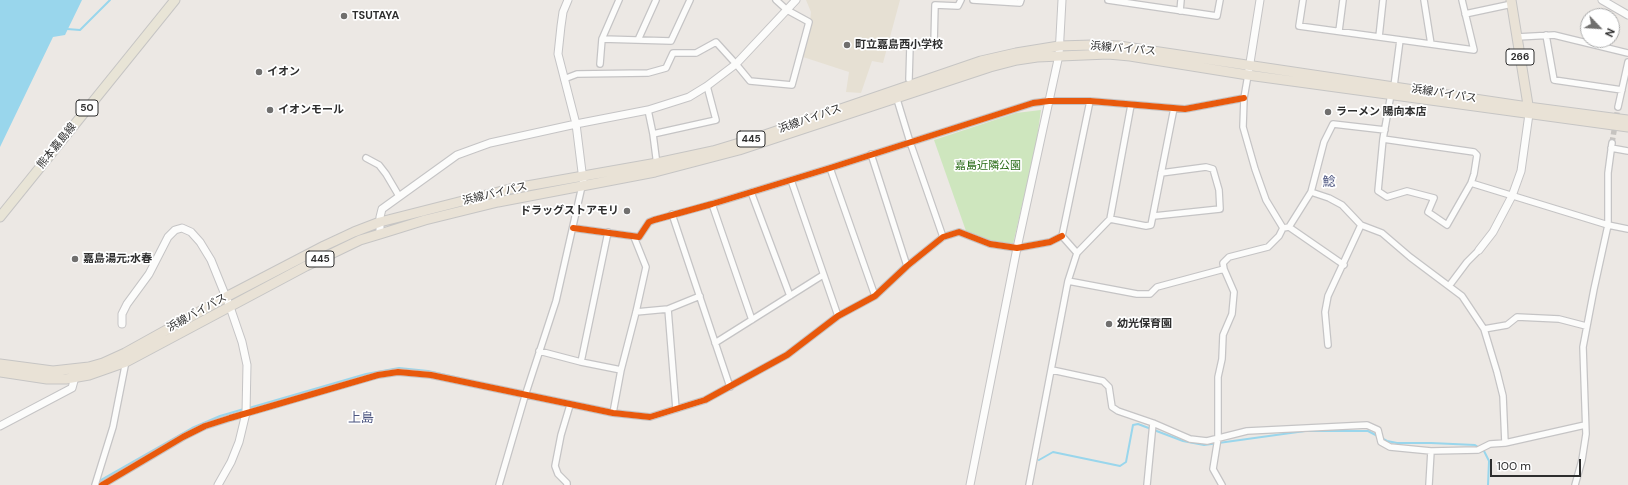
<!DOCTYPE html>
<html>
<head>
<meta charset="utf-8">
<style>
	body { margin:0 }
	#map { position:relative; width:1628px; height:485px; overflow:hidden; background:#ece8e4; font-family:"DM Sans",sans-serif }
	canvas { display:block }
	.north { position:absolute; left:1580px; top:8px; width:40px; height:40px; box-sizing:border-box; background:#fff; border:1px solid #ababab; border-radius:50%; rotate:115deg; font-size:11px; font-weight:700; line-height:16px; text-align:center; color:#2e2e2e }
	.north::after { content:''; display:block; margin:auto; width:14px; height:18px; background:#706f6e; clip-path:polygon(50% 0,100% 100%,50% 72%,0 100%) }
	.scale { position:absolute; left:1490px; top:459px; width:91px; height:18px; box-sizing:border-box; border:2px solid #2e2e2e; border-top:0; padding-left:5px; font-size:12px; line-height:14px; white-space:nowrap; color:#2e2e2e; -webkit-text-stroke:3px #fff; paint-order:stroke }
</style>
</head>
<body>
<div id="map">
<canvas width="1628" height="485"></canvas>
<div class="north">N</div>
<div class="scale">100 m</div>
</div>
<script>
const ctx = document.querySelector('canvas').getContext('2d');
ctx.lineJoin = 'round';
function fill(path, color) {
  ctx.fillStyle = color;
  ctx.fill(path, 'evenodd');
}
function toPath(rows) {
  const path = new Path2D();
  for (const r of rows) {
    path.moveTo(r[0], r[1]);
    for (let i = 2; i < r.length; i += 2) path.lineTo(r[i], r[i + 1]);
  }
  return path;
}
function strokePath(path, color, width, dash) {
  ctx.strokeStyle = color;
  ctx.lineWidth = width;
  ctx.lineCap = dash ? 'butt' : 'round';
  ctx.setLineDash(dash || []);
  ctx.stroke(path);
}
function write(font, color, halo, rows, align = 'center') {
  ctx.font = font + ' "DM Sans","Noto Sans JP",sans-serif';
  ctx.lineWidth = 3.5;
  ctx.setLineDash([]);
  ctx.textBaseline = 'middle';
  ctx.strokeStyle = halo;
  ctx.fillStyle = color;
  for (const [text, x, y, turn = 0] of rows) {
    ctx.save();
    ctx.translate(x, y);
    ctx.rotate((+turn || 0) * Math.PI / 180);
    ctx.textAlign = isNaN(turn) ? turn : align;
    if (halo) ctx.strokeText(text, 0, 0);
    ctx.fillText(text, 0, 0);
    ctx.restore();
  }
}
fill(toPath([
	[806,0,900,0,883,63,872,61,861,93,846,92,849,72,803,57,809,33,811,12]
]), '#e6e0d3');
fill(toPath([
	[1041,110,1036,145,1013,244,991,241,966,231,934,140,1016,113]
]), '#cee6be');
fill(toPath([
	[0,0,82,0,65,35,53,37,0,147]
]), '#99d6ec');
strokePath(toPath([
	[67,29,80,30,110,0],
	[249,408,366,374,399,368,428,371,477,382],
	[1039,460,1053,452,1120,466,1126,462,1133,425,1138,424,1183,441,1204,445,1305,431,1368,431,1387,441,1397,443,1431,443,1475,445,1484,451,1489,461,1488,485],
	[92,485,192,428,220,416,244,409]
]), '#99d6ec', 2);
strokePath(toPath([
	[1612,143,1618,107]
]), '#c6c3c0', 5.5, [5.5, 3]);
const minor = toPath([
	[973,0,1020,3,1021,0],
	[1108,0,1217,16,1220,0],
	[1303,0,1299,26,1474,50,1462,0],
	[1424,0,1431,44],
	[1180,11,1181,0],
	[1465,14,1512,4],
	[1339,31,1343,0],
	[1546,35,1554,80,1622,90],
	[1379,37,1383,0],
	[1517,37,1554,35,1628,53],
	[602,39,671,41,690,0],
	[638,40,656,0],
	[600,64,602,39,619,0],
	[1248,75,1244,98,1243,127,1255,169,1266,200,1283,228],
	[564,79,577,74,648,73,666,68,673,53,696,53,716,42,736,64,750,81,792,85,809,22,787,10,776,0],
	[909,79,910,46,934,44,935,5,958,6,961,0],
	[1394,86,1400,40],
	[1391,94,1383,139,1378,191,1387,197,1407,191,1434,198,1428,212,1447,225,1471,183,1608,225,1628,229],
	[896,96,910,142,943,237],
	[1618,107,1628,62],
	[648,110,653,134,657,165],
	[653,134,716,120,707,86],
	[1383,139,1474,152,1477,155,1474,174,1471,183],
	[1611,148,1628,151],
	[871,154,907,266],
	[366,158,379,165,386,174,399,196],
	[830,168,875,296],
	[791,180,838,316],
	[751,192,790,296],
	[1311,192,1329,198,1342,205,1361,225,1382,233,1410,257,1462,296,1484,329,1497,372,1503,396,1505,443],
	[712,204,752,320],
	[672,214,730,387],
	[1154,216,1220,209,1219,190,1213,169,1206,167,1161,173],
	[1110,219,1146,226,1151,225,1174,108],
	[1289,227,1344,265],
	[573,228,639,237,649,222,654,220,712,204,830,168,1033,103,1049,101,1090,101,1185,109,1244,98],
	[1062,236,1090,101],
	[1062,236,1077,253],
	[1068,281,1137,294,1150,294,1157,287,1224,269],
	[1449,286,1467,262,1479,250],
	[668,309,676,409],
	[636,312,668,309,700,296],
	[1484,329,1507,325,1517,317,1559,319,1586,326],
	[715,343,823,275],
	[1328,345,1325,312,1328,296,1361,225],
	[539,351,581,362,621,370],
	[581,362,608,232],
	[1052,370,1103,381,1109,387,1112,407,1118,411,1153,423,1190,439,1207,441,1247,431,1367,425,1378,430,1381,442,1390,447,1431,451,1478,450,1490,444,1505,443,1585,425],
	[613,413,621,370,636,312,646,267,634,237],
	[95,485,113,427,126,361],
	[102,485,183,437,205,426,230,418,378,375,398,372,431,375,613,413,650,417,705,400,787,355,838,316,875,296,907,266,943,237,959,232,990,244,1017,248,1050,242,1062,236],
	[499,485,525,396,556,301,582,186],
	[567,485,567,483,558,474,555,466,561,435,570,405],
	[1029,485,1068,281,1077,253,1110,219,1131,105],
	[1147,485,1153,423],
	[1222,485,1213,469,1218,438,1218,377,1222,359,1223,335,1232,314,1234,292,1224,269,1223,263,1229,257,1268,247,1279,236,1283,228,1289,227,1311,192,1324,142,1333,124,1385,130],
	[1429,485,1431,451],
	[1575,485,1582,460,1586,434,1583,347,1594,289,1608,225,1608,173,1612,143]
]);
const tertiary = toPath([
	[568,0,563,12,561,26,558,54,576,124,583,180],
	[1602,0,1628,15],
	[1249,69,1260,0],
	[380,234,380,217,382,209,457,155,490,143,576,124,648,110,689,97,707,86,736,64,796,0],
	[1479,250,1493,232,1512,196,1521,171,1529,114],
	[122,324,122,314,127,304,149,274,168,237,175,230,182,228,191,232,200,242,211,260,230,307,242,342,247,365,246,413,239,442,231,462,218,485],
	[0,426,72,388,75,377,75,373],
	[970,485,1017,248,1059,55,1062,0]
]);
const primary = toPath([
	[0,217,175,0]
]);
const trunk = toPath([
	[1511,0,1529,111],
	[0,364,53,371,89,367,103,363,125,353,226,297,324,246,354,232,380,222,510,189,657,163,713,151,756,138,981,61,1016,53,1059,46,1092,45,1119,46,1528,107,1628,120],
	[0,372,47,379,66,379,89,375,126,362,306,266,360,240,380,234,425,220,498,202,655,172,739,150,990,67,1017,60,1037,57,1108,54,1130,56,1248,75,1628,127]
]);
strokePath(minor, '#c5c4c5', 8);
strokePath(tertiary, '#c5c4c5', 9);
strokePath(primary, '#c6c5c4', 11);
strokePath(trunk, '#c6c5c4', 11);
strokePath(minor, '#fcfcfb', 5.5);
strokePath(tertiary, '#fcfcfb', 7);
strokePath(primary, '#e8e4d6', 9);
strokePath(trunk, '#e9e2d6', 9);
strokePath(toPath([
	[573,228,639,237,649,222,654,220,712,204,830,168,1033,103,1049,101,1090,101,1185,109,1244,98],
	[102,485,183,437,205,426,230,418,378,375,398,372,431,375,613,413,650,417,705,400,787,355,838,316,875,296,907,266,943,237,959,232,990,244,1017,248,1050,242,1062,236]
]), '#e8590c', 6);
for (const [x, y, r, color] of [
	[344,16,4,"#706f6e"],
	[847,45,4,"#706f6e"],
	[259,72,4,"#706f6e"],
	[270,110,4,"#706f6e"],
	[1328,112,4,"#706f6e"],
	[627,211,4,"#706f6e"],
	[75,259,4,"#706f6e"],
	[1109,324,4,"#706f6e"]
]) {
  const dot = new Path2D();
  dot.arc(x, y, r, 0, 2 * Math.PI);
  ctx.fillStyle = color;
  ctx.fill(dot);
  strokePath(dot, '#fff', 1.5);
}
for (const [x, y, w] of [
	[1520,57,28],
	[87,108,22],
	[751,139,28],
	[320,259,28]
]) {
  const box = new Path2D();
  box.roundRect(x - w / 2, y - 8, w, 16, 3);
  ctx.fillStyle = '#fff';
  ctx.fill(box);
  strokePath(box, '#2e2e2e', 1);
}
write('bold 10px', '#2e2e2e', null, [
	["266",1520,57],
	["50",87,108],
	["445",751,139],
	["445",320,259]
]);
write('bold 11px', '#2e2e2e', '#fff', [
	["TSUTAYA",352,16],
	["町立嘉島西小学校",855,45],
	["イオン",267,72],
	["イオンモール",278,110],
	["ラーメン 陽向本店",1336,112],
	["ドラッグストアモリ",619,211,"right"],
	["嘉島湯元;水春",83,259],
	["幼光保育園",1117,324]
], 'left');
write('11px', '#2e2e2e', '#fff', [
	["浜線バイパス",1123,49,5],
	["浜線バイパス",1444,94,9],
	["浜線バイパス",810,119,-19],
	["熊本嘉島線",57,146,-51],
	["浜線バイパス",495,194,-13],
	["浜線バイパス",197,313,-29]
]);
write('11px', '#2c6e1b', '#fff', [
	["嘉島近隣公園",988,166]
]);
write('13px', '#4d5680', '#fff', [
	["鯰",1329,183],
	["上島",361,419]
]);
</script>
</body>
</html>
